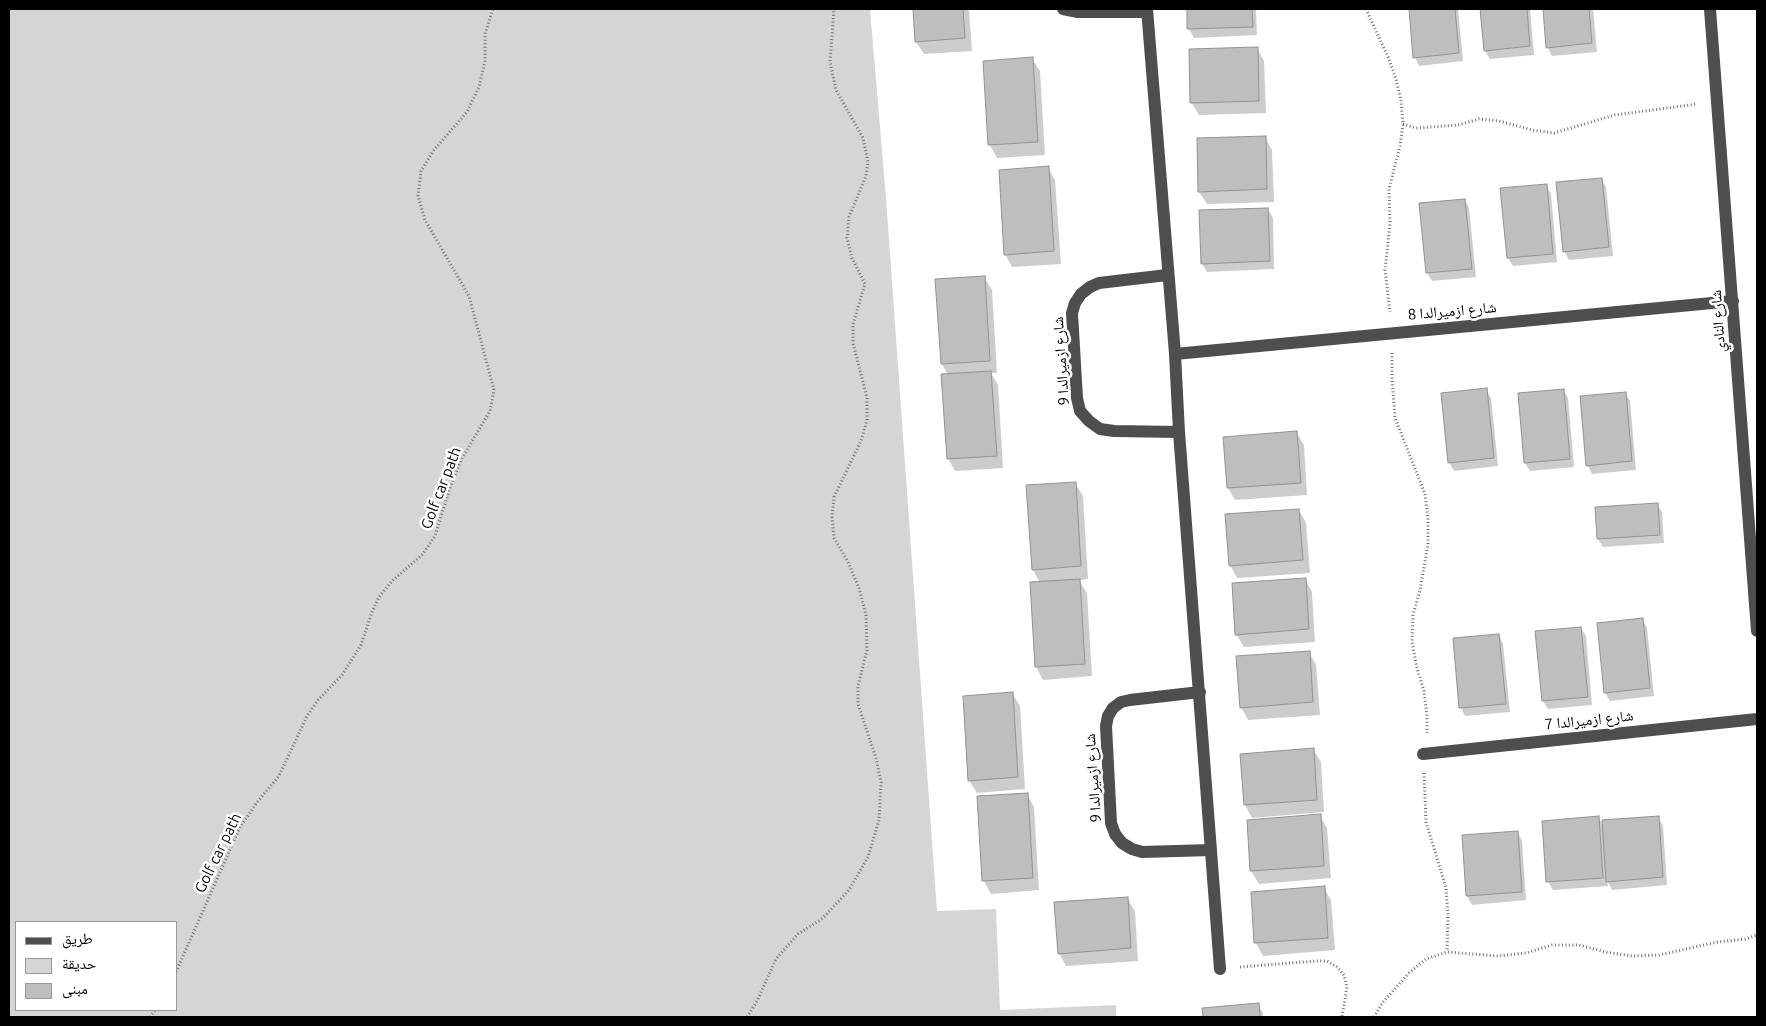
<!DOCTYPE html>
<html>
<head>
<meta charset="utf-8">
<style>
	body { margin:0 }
	#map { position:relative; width:1766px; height:1026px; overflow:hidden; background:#fff; font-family:Ubuntu,"Noto Naskh Arabic",sans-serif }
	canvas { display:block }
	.frame { position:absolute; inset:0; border:10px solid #000; pointer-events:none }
	.legend { position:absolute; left:15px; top:921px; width:162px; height:90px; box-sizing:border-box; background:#fff; border:1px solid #999; margin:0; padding:6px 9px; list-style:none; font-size:15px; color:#000 }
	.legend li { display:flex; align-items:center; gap:10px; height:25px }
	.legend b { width:25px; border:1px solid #999 }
</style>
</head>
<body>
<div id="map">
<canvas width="1766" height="1026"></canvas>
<div class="frame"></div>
<ul class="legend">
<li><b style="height:6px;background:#4e4e4e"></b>طريق</li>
<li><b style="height:14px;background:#d5d5d5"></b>حديقة</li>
<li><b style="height:14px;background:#bebebe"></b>مبنى</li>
</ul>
</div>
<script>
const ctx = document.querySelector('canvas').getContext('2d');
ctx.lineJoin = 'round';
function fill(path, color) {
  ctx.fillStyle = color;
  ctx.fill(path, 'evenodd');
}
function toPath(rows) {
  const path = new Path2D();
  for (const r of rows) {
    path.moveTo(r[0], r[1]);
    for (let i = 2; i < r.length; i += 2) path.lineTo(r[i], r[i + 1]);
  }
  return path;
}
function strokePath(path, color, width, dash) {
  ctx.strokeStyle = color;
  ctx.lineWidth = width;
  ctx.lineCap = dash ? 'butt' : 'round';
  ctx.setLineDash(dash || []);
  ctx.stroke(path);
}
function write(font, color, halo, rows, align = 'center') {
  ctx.font = font + ' Ubuntu,"Noto Naskh Arabic",sans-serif';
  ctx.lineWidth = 5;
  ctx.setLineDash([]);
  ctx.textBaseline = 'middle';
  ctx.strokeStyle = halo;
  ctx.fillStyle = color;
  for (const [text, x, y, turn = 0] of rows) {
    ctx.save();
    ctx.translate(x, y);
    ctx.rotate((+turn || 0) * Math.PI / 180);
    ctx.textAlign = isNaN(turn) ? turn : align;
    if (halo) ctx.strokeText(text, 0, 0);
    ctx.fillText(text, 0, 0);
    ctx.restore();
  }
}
fill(toPath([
	[9,9,870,9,886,198,937,911,996,909,1000,1010,1116,1005,1116,1017,9,1017],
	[16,922,176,922,176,1010,16,1010]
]), '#d5d5d5');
fill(toPath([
	[914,9,969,9,972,51,924,54,916,42],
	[1188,9,1256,9,1257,35,1194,38,1189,29],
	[1410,9,1458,9,1463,61,1419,66,1415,57],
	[1481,9,1530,9,1534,55,1490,59,1485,51],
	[1544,9,1593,9,1597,52,1552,56,1548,48],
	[1257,48,1264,61,1266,113,1199,115,1191,102],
	[1032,59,1040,71,1045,155,997,158,990,145,984,62],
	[1265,137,1272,150,1274,202,1207,204,1199,192],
	[1048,168,1055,180,1061,264,1012,267,1005,254],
	[1601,179,1606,187,1613,256,1569,260,1564,251],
	[1546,185,1551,194,1557,262,1513,266,1508,258],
	[1465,200,1469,208,1476,277,1432,281,1427,273,1420,205],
	[1268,209,1273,218,1274,269,1207,272,1202,263],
	[984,277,992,290,997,373,991,373,998,385,1003,468,955,471,948,458,948,375,942,364],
	[1486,390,1491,398,1498,466,1454,471,1449,462],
	[1563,390,1568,398,1574,467,1530,471,1525,463],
	[1625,393,1630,401,1636,470,1592,474,1588,466],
	[1296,432,1304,445,1307,495,1235,500,1228,488],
	[1075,483,1083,496,1088,579,1079,580,1087,593,1092,676,1043,680,1036,667,1040,583,1033,570],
	[1657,504,1662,512,1664,543,1603,547,1598,539],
	[1299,510,1306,523,1310,573,1237,578,1230,565],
	[1305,579,1312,592,1315,642,1244,647,1236,634],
	[1643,620,1647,628,1654,696,1610,701,1605,693],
	[1581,628,1586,636,1592,705,1548,709,1543,701],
	[1499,635,1503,644,1510,712,1465,716,1461,708],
	[1309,652,1316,665,1320,715,1248,720,1241,707],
	[1012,693,1020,706,1025,789,977,793,969,780],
	[1313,749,1321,762,1324,812,1252,818,1245,805],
	[1027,794,1034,807,1039,890,991,894,984,881],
	[1320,816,1327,828,1331,878,1259,884,1251,871],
	[1598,817,1604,827,1658,817,1663,826,1667,885,1612,890,1607,880,1608,886,1553,890,1548,881],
	[1518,833,1522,841,1526,900,1472,905,1467,896,1463,837],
	[1324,888,1331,900,1335,950,1263,956,1256,943,1252,893],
	[1127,898,1135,911,1138,961,1066,966,1059,953],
	[1258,1005,1263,1013,1263,1017,1204,1017,1203,1009]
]), '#0003');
const building = toPath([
	[913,9,963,9,965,38,915,42,913,9],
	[1187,9,1252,9,1253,27,1187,29,1187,9],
	[1409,9,1455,9,1459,53,1413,58,1409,9],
	[1480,9,1527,9,1530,46,1484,51,1480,9],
	[1543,9,1589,9,1592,43,1546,48,1543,9],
	[1258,47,1259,101,1190,103,1189,49,1258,47],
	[1033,57,1038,142,988,145,983,61,1033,57],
	[1266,136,1267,189,1198,192,1197,138,1266,136],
	[1049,166,1054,251,1004,255,999,170,1049,166],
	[1602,178,1609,247,1563,252,1556,182,1602,178],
	[1547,184,1553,254,1507,258,1500,188,1547,184],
	[1465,199,1472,269,1426,273,1419,203,1465,199],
	[1268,208,1270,261,1201,264,1199,210,1268,208],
	[985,276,990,361,941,364,935,279,985,276],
	[991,371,997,456,947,459,941,374,991,371],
	[1487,388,1494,458,1448,463,1441,393,1487,388],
	[1564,389,1570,459,1524,463,1518,393,1564,389],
	[1626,392,1632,461,1586,466,1580,396,1626,392],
	[1297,431,1301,483,1227,488,1223,437,1297,431],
	[1076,482,1081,566,1032,570,1026,485,1076,482],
	[1658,503,1660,535,1597,539,1595,507,1658,503],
	[1299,509,1303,560,1229,566,1225,514,1299,509],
	[1306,578,1309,629,1235,635,1232,583,1306,578],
	[1080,579,1085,664,1035,667,1030,582,1080,579],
	[1643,618,1650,688,1604,693,1597,623,1643,618],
	[1581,627,1588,697,1542,701,1535,631,1581,627],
	[1499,634,1506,704,1459,708,1453,638,1499,634],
	[1310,651,1313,702,1240,708,1236,656,1310,651],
	[1013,692,1018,777,968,781,963,696,1013,692],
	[1314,748,1317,800,1244,805,1240,754,1314,748],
	[1028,793,1033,878,982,881,977,796,1028,793],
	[1321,814,1324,866,1250,871,1247,820,1321,814],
	[1599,816,1603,878,1546,882,1542,821,1599,816],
	[1659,816,1663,877,1606,882,1602,820,1659,816],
	[1518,831,1522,892,1466,896,1462,835,1518,831],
	[1325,886,1328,938,1254,943,1251,892,1325,886],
	[1128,897,1131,948,1058,954,1054,902,1128,897],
	[1259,1003,1260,1017,1203,1017,1202,1008,1259,1003]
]);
fill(building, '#bebebe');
strokePath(building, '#929292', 1);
strokePath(toPath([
	[1366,9,1388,57,1396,79,1401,101,1403,124,1400,146,1389,189,1390,224,1385,270,1390,312],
	[1403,124,1416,128,1458,125,1479,119,1499,121,1532,130,1554,133,1615,115,1697,104],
	[1392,353,1392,379,1395,418,1425,494,1428,519,1428,544,1420,590,1413,615,1412,642,1417,668,1424,691,1427,716,1427,733],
	[1424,773,1426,822,1446,888,1448,917,1447,952],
	[1240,967,1316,961,1327,961,1337,967,1344,975,1347,987,1342,1017],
	[176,972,240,827,258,801,279,776,307,716,318,700,342,675,361,645,372,612,379,597,392,581,423,554,435,536,449,491,461,460,490,411,494,390,469,296,425,220,418,196,421,171,434,150,467,112,479,87,485,61,485,34,493,9],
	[150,1017,155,1010],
	[747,1017,757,1001,776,959,798,934,823,918,849,890,868,857,879,820,881,782,876,758,858,704,858,686,867,650,866,615,859,588,848,562,834,538,832,517,834,497,861,441,867,420,867,398,853,343,853,324,865,284,852,258,847,238,849,217,866,176,868,162,863,138,836,90,830,62,834,9],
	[1374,1017,1383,1002,1409,973,1426,959,1447,952,1498,956,1526,953,1552,945,1579,945,1605,952,1632,956,1659,955,1718,942,1745,939,1757,935]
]), '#707070', 3, [1, 2.5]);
strokePath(toPath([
	[1063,9,1078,12,1147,12],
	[1147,9,1175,354,1179,432,1220,969],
	[1710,9,1757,631],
	[1167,275,1099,283,1090,287,1081,294,1075,303,1072,313,1077,398,1080,411,1089,421,1100,429,1114,431,1179,432],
	[1175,354,1733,301],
	[1200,692,1130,700,1121,702,1113,708,1108,716,1106,726,1111,823,1115,834,1122,843,1132,849,1142,852,1211,850],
	[1423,754,1757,719]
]), '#4e4e4e', 12);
write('15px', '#000', '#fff', [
	["شارع ازميرالدا 8",1452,311,-5],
	["شارع النادي",1718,321,-94],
	["شارع ازميرالدا 9",1061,361,-94],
	["Golf car path",441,488,-69],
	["شارع ازميرالدا 7",1589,720,-6],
	["شارع ازميرالدا 9",1093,778,-94],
	["Golf car path",218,853,-64]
]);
</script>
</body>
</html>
